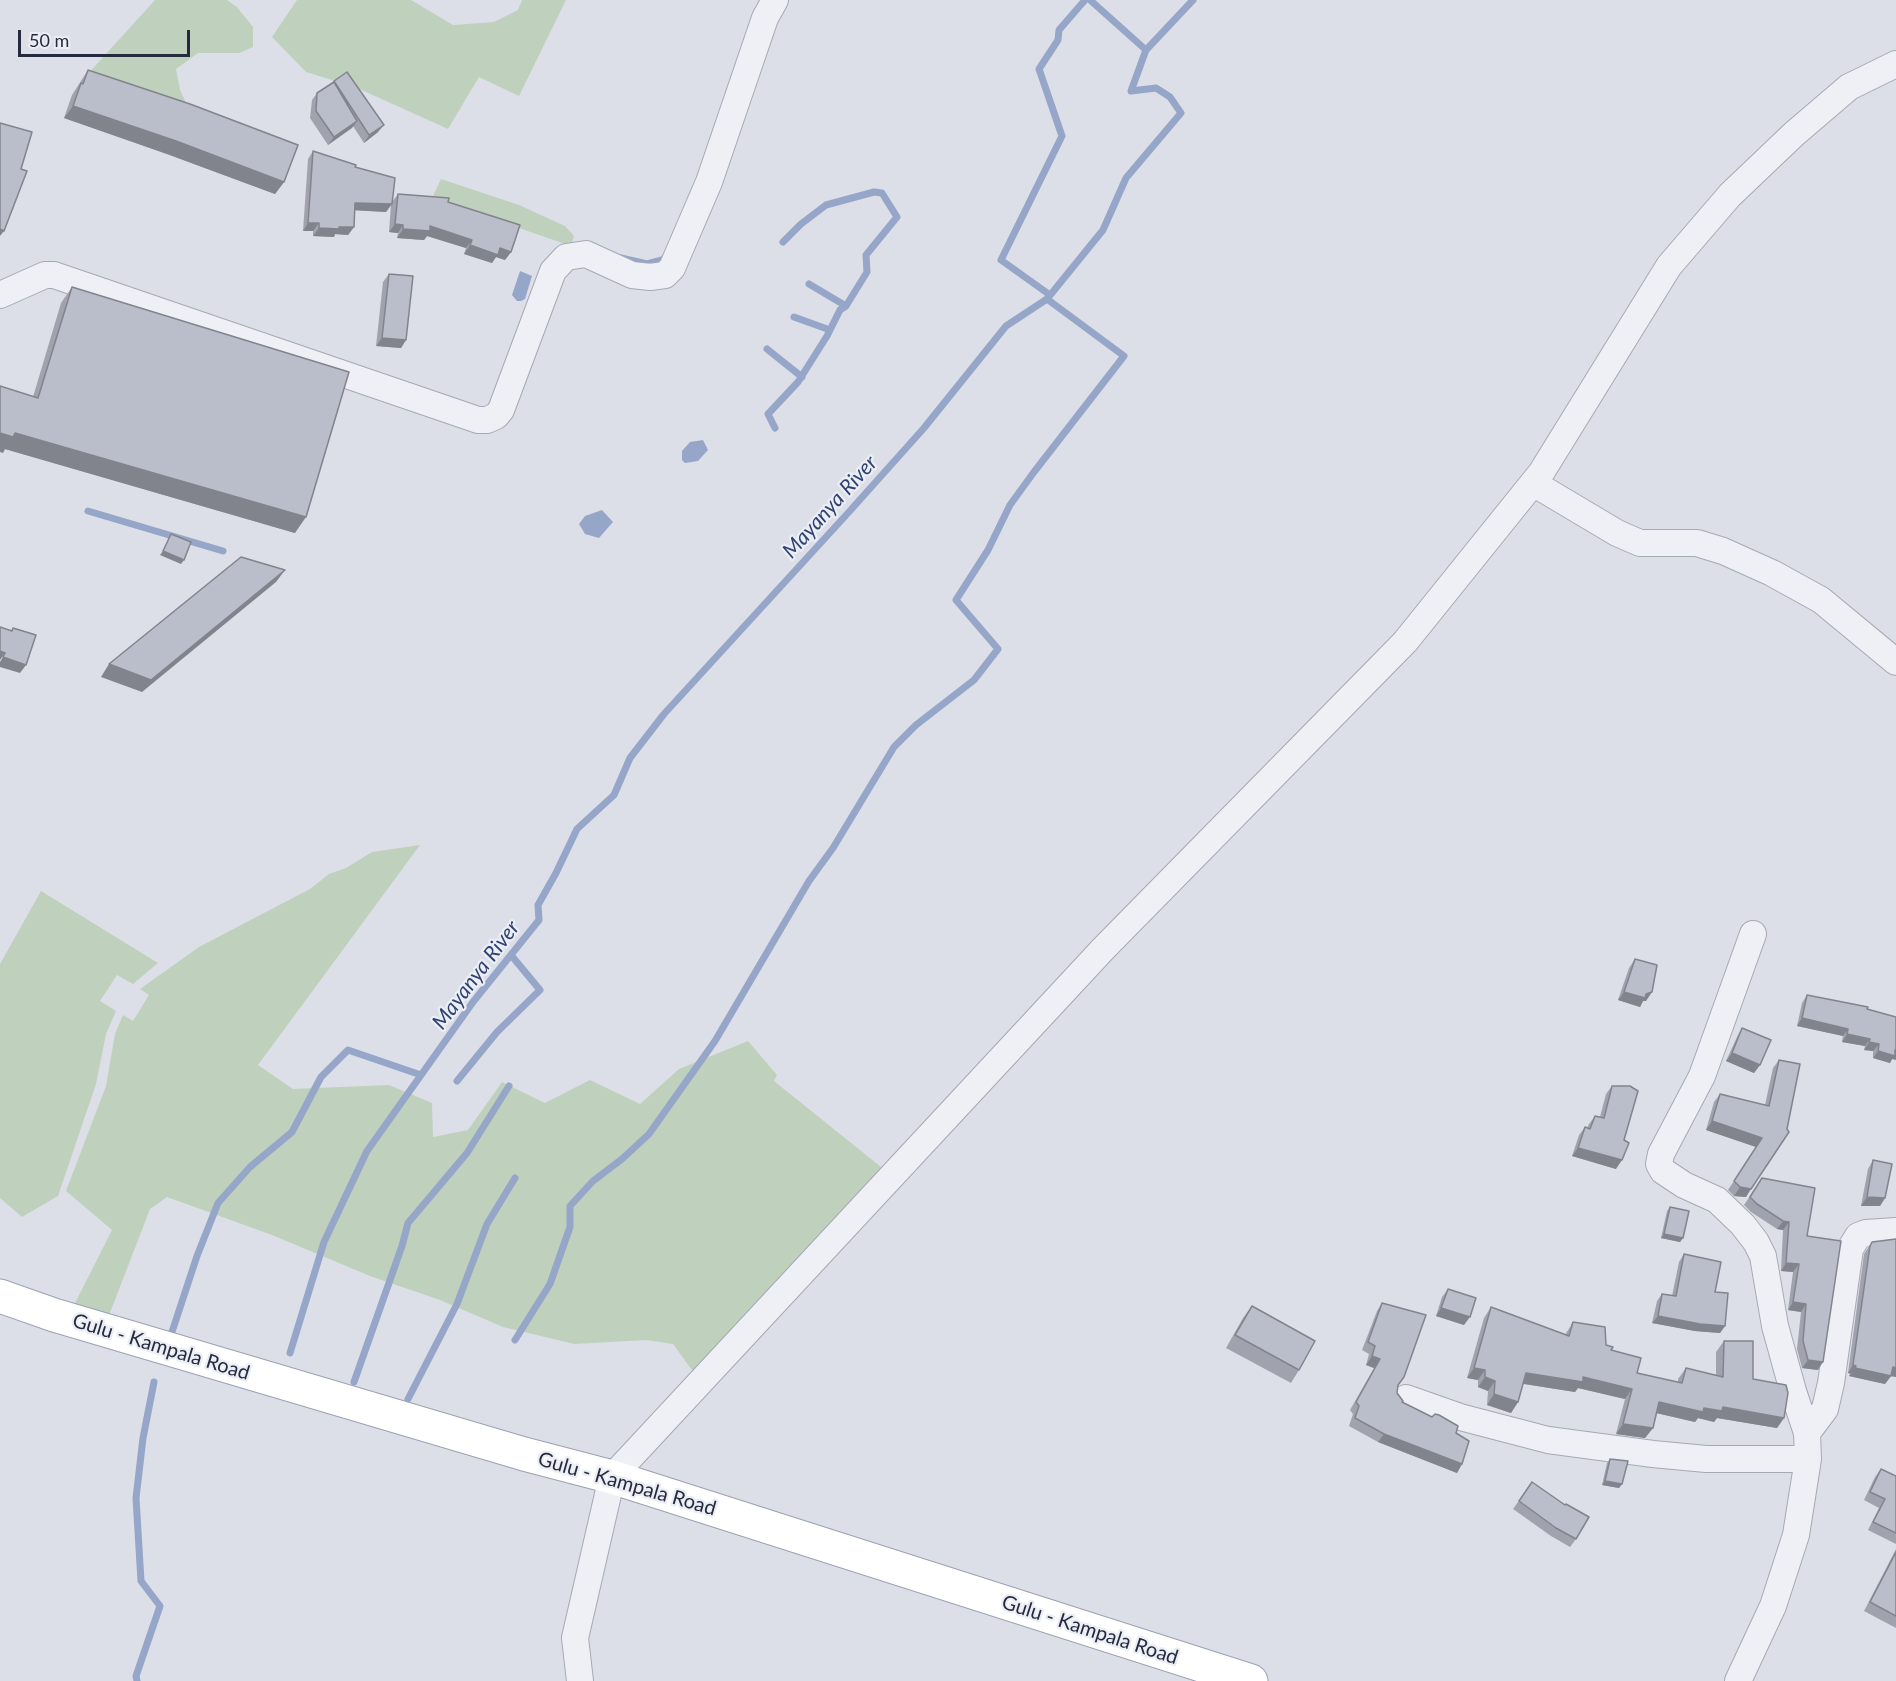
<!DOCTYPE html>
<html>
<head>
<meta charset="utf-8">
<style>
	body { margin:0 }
	#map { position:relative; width:1896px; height:1681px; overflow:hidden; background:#dcdfe7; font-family:Lato,sans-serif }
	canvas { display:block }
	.scale { position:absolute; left:18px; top:30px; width:172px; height:27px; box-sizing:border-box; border:3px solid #262a3e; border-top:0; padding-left:8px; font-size:18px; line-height:21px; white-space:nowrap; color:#262a3e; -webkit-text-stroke:4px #eceef5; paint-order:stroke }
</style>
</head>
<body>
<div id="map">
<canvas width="1896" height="1681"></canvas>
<div class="scale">50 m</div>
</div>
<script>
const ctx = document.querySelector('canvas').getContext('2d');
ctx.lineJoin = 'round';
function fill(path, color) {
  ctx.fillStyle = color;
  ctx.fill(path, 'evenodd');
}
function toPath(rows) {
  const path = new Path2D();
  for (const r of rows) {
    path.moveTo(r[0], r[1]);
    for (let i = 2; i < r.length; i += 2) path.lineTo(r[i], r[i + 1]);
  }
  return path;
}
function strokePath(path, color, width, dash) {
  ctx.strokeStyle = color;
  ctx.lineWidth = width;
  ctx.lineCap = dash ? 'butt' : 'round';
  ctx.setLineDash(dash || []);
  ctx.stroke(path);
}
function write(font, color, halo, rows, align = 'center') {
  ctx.font = font + ' Lato,sans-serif';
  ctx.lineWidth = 4.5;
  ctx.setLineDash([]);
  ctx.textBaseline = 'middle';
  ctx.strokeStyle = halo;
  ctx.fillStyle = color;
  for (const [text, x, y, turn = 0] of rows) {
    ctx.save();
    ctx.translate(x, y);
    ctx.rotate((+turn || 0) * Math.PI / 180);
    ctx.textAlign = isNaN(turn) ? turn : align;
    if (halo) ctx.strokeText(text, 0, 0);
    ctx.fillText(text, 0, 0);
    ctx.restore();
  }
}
fill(toPath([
	[155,0,227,0,237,7,253,27,253,47,239,53,198,53,176,69,180,90,191,114,86,76],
	[297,0,411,0,453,25,494,22,518,10,522,0,566,0,519,96,479,77,448,129,355,87,306,72,272,37],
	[441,179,519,205,565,226,574,236,571,246,432,198],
	[420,845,258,1065,293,1089,389,1085,432,1103,433,1137,468,1130,502,1082,545,1103,590,1080,640,1104,679,1069,748,1041,777,1075,774,1081,886,1171,697,1377,673,1344,646,1340,574,1344,503,1327,440,1300,370,1276,272,1235,167,1197,150,1209,108,1318,71,1311,112,1230,66,1191,106,1086,115,1034,123,1015,133,1021,149,995,140,989,199,947,310,889,329,874,346,868,372,852],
	[41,891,158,963,133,984,117,975,100,1001,116,1011,106,1034,96,1084,58,1196,22,1217,0,1198,0,964]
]), '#bfd1bd');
fill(toPath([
	[520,271,532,276,525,299,521,301,517,301,512,295],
	[703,440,708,450,698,461,685,463,682,460,682,451,690,442],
	[602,510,613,522,599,538,585,534,579,524,585,516]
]), '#96a6c9');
strokePath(toPath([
	[1090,0,1146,50],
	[621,258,647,264,662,260,667,256],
	[809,284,846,306],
	[1050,295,1001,260,1062,136,1039,69,1058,40,1059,30,1085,0],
	[794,317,830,330],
	[767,349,802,377],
	[775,428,768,414,798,382,827,336,840,310,846,306,867,272,866,255,897,217,882,193,874,192,826,205,801,224,783,242],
	[88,511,223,551],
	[457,1081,497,1032,540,990,511,955],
	[170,1338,197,1256,218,1203,250,1167,292,1132,321,1077,348,1050,421,1075],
	[515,1340,550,1284,570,1227,570,1206,593,1181,622,1159,649,1134,715,1041,809,881,833,848,894,747,916,725,974,680,998,649,956,600,988,550,1010,505,1034,472,1124,356,1047,299],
	[290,1353,324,1242,367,1151,473,1002,539,920,538,905,556,873,577,829,614,795,630,758,664,714,848,513,924,428,1006,326,1047,299,1103,230,1126,178,1181,113,1170,97,1156,88,1131,91,1146,50,1193,0],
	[354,1382,402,1246,408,1223,467,1153,509,1086],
	[408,1399,457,1304,487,1224,515,1178],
	[137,1681,136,1676,160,1606,141,1581,136,1498,143,1438,154,1382]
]), '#96a6c9', 7);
const street = toPath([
	[0,295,45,275,54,275,478,420,487,420,496,416,501,410,553,271,566,257,586,254,632,275,650,277,665,275,672,268,709,182,765,18,775,0],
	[1533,483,1617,533,1640,543,1697,543,1723,551,1772,573,1821,600,1896,662],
	[1406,1398,1460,1417,1548,1440,1653,1454,1706,1459,1808,1459],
	[1807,1433,1825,1409,1831,1383,1850,1249,1858,1236,1866,1233,1896,1231],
	[580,1681,575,1638,612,1477,1104,948,1405,642,1541,473,1669,266,1730,195,1794,134,1849,87,1896,64],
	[1738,1681,1773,1606,1796,1535,1808,1459,1807,1433,1793,1391,1775,1326,1763,1256,1756,1242,1743,1225,1717,1200,1684,1185,1663,1171,1659,1164,1661,1154,1702,1076,1753,934]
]);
const primary = toPath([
	[0,1296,54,1315,203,1359,524,1454,612,1477,1251,1681]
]);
strokePath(street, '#a5a9b4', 28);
strokePath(primary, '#9ba1b3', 35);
strokePath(street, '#eff0f5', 26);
strokePath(primary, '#fff', 33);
fill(toPath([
	[88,70,284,182,275,194,167,154,64,118,72,95],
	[334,81,378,132,364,143,353,126,328,145,310,118,312,100,317,93],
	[313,151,355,167,392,202,398,194,448,202,511,252,505,260,496,257,492,263,464,254,466,248,427,236,424,240,397,238,398,233,389,232,391,204,386,212,355,210,354,227,348,235,335,234,334,237,313,236,313,231,303,231,308,159],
	[389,274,406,340,401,348,376,346,383,282],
	[72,287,295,533,5,449,3,453,33,397,61,303],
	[1635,959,1646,1001,1643,1001,1640,1007,1618,1000,1629,968],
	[1807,995,1867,1009,1892,1059,1890,1063,1873,1058,1873,1051,1864,1050,1865,1046,1842,1042,1843,1036,1797,1026,1802,1003],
	[1742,1028,1760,1065,1754,1073,1726,1061,1737,1037],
	[1779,1060,1800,1064,1746,1197,1734,1196,1728,1190,1756,1147,1706,1130,1714,1102,1720,1094,1765,1105,1773,1068],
	[1612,1086,1616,1169,1572,1156,1579,1135,1585,1127,1587,1128,1589,1124,1595,1116,1600,1117,1606,1094],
	[1873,1160,1885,1198,1880,1206,1861,1206,1868,1169],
	[1762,1178,1807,1236,1818,1370,1802,1368,1797,1349,1801,1312,1788,1310,1793,1272,1781,1271,1783,1230,1777,1229,1751,1212,1744,1205],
	[1670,1207,1683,1238,1680,1242,1661,1238,1667,1211],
	[1896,1239,1896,1377,1891,1376,1885,1384,1849,1376,1851,1374,1848,1373,1864,1254,1872,1242],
	[1684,1254,1715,1292,1725,1326,1720,1333,1695,1331,1652,1323,1657,1301,1662,1294,1672,1296,1679,1262],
	[1448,1289,1464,1325,1436,1316,1442,1297],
	[1382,1303,1398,1386,1397,1393,1402,1402,1456,1433,1462,1464,1457,1473,1378,1442,1349,1426,1353,1414,1350,1410,1374,1368,1366,1365,1369,1354,1362,1350,1377,1311],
	[1252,1306,1299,1370,1291,1383,1226,1348,1243,1318],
	[1491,1307,1565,1335,1573,1322,1606,1345,1637,1373,1678,1382,1678,1379,1686,1368,1716,1375,1716,1352,1724,1341,1784,1418,1777,1428,1717,1418,1714,1422,1698,1418,1695,1422,1656,1413,1653,1428,1645,1438,1616,1434,1625,1399,1578,1388,1575,1392,1523,1384,1518,1402,1511,1413,1487,1405,1488,1391,1478,1387,1478,1380,1467,1378,1484,1318],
	[1610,1459,1622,1484,1619,1488,1602,1485,1607,1463],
	[1881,1469,1896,1476,1896,1544,1868,1530,1879,1508,1864,1500,1875,1477],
	[1532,1482,1576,1539,1570,1547,1551,1536,1513,1509],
	[1896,1549,1896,1628,1864,1611]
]), '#a0a3ae');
fill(toPath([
	[73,106,176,141,284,182,275,194,167,154,64,118],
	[357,121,352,128,328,145,334,137],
	[384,125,378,132,364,143,369,135],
	[355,203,392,204,386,212,350,210],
	[308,223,319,223,313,231,303,231],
	[395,224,403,225,398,233,389,232],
	[430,226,472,240,466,248,427,236,424,240,397,238,403,229],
	[339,227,354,227,348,235,335,234,334,237,313,236,319,228],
	[0,229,4,231,0,236],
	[470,245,500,248,511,252,505,260,496,257,492,263,464,254],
	[382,338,406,340,401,348,376,346],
	[0,433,15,433,306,517,295,533,5,449,3,453,0,452],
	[163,551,184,560,181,564,160,555],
	[285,570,276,582,142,692,101,677,109,664],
	[0,651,5,653,0,660],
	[3,657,26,665,20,673,0,667,0,662],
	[1624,992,1646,994,1652,992,1646,1001,1643,1001,1640,1007,1618,1000],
	[1802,1018,1848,1029,1843,1036,1797,1026],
	[1847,1034,1870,1039,1865,1046,1842,1042],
	[1869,1042,1879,1044,1873,1051,1864,1050],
	[1878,1051,1896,1051,1896,1060,1892,1059,1890,1063,1873,1058],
	[1732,1053,1760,1065,1754,1073,1726,1061],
	[1712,1121,1762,1138,1756,1147,1706,1130],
	[1578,1148,1622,1160,1616,1169,1572,1156],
	[1740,1187,1751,1189,1746,1197,1734,1196],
	[1867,1197,1885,1198,1880,1206,1861,1206],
	[1783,1221,1789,1222,1783,1230,1777,1229],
	[1664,1234,1683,1238,1680,1242,1661,1238],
	[1786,1263,1799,1264,1793,1272,1781,1271],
	[1793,1302,1806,1304,1801,1312,1788,1310],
	[1441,1308,1470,1317,1464,1325,1436,1316],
	[1658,1316,1725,1326,1720,1333,1695,1331,1652,1323],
	[1372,1356,1380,1359,1374,1368,1366,1365],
	[1808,1360,1823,1362,1818,1370,1802,1368],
	[1853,1365,1856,1366,1851,1374,1848,1373],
	[1893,1367,1896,1368,1896,1377,1891,1376,1885,1384,1849,1376,1855,1368],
	[1474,1368,1485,1370,1478,1380,1467,1378],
	[1526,1373,1583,1377,1632,1389,1625,1399,1578,1388,1575,1392,1519,1383],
	[1485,1377,1495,1381,1488,1391,1478,1387],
	[1494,1394,1518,1402,1511,1413,1487,1405],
	[1659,1402,1704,1408,1723,1407,1784,1418,1777,1428,1717,1418,1714,1422,1698,1418,1695,1422,1652,1412],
	[1623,1424,1653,1428,1645,1438,1616,1434],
	[1384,1434,1462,1464,1457,1473,1378,1442],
	[1605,1481,1622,1484,1619,1488,1602,1485]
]), '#82848d');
const building = toPath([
	[88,70,190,104,298,145,284,182,176,141,73,106,81,83,83,84,88,70],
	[347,72,384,125,369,135,334,81,347,72],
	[334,82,357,121,334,137,316,111,317,93,334,82],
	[0,123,32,132,21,169,27,171,4,231,0,229,0,123],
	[313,151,356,165,355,167,395,178,392,204,355,203,354,227,339,227,339,229,319,228,319,223,308,223,313,151],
	[398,194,449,198,448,202,520,225,511,252,500,248,498,255,470,245,472,240,430,226,430,231,403,229,403,225,395,224,398,194],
	[389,274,413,276,406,340,382,338,389,274],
	[72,287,349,372,306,517,15,433,13,437,0,433,0,386,38,398,72,287],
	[171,534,191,542,184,560,163,551,171,534],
	[241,557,285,570,151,680,109,664,241,557],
	[0,627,12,631,13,628,36,635,26,665,3,657,5,653,0,651,0,627],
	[1635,959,1657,965,1652,992,1646,994,1645,998,1624,992,1635,959],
	[1807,995,1868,1007,1867,1009,1896,1017,1896,1051,1895,1050,1895,1056,1878,1051,1879,1044,1869,1042,1870,1039,1847,1034,1848,1029,1802,1018,1807,995],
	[1742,1028,1771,1040,1760,1065,1732,1053,1742,1028],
	[1779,1060,1800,1064,1787,1129,1789,1132,1751,1189,1740,1187,1734,1181,1762,1138,1712,1121,1720,1094,1769,1106,1779,1060],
	[1612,1086,1630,1086,1638,1091,1624,1140,1629,1143,1622,1160,1578,1148,1585,1127,1590,1129,1595,1116,1604,1118,1612,1086],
	[1873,1160,1892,1164,1885,1198,1867,1197,1873,1160],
	[1762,1178,1815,1188,1807,1236,1841,1241,1823,1362,1808,1360,1803,1341,1806,1304,1793,1302,1799,1264,1786,1263,1789,1222,1783,1221,1757,1204,1750,1197,1762,1178],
	[1670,1207,1689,1211,1683,1238,1664,1234,1670,1207],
	[1896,1239,1896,1368,1893,1367,1891,1376,1855,1368,1856,1366,1853,1365,1870,1246,1872,1242,1896,1239],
	[1684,1254,1721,1262,1715,1292,1728,1293,1725,1326,1700,1324,1658,1316,1662,1294,1676,1296,1684,1254],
	[1448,1289,1476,1298,1470,1317,1441,1308,1448,1289],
	[1382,1303,1426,1315,1404,1377,1398,1385,1397,1393,1403,1401,1402,1402,1432,1417,1435,1414,1439,1415,1458,1426,1456,1433,1469,1441,1462,1464,1384,1434,1355,1418,1359,1406,1356,1402,1380,1359,1372,1356,1375,1346,1368,1342,1382,1303],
	[1252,1306,1315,1341,1299,1370,1235,1335,1252,1306],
	[1491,1307,1569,1336,1573,1322,1605,1327,1606,1345,1613,1347,1611,1350,1641,1358,1637,1373,1682,1383,1686,1368,1723,1377,1724,1341,1753,1341,1753,1379,1786,1385,1788,1393,1784,1418,1723,1407,1722,1411,1704,1408,1703,1412,1659,1402,1653,1428,1623,1424,1632,1389,1583,1377,1583,1382,1526,1373,1518,1402,1494,1394,1495,1381,1485,1377,1485,1370,1474,1368,1491,1307],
	[1610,1459,1628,1461,1622,1484,1605,1481,1610,1459],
	[1881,1469,1896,1476,1896,1533,1873,1522,1885,1499,1870,1492,1881,1469],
	[1532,1482,1565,1505,1566,1504,1589,1517,1576,1539,1556,1528,1519,1501,1532,1482],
	[1896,1552,1896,1616,1870,1602,1896,1552]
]);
fill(building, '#babdca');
strokePath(building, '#82848d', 1.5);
write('20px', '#262a3e', '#eceef5', [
	["Gulu - Kampala Road",161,1347,17],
	["Gulu - Kampala Road",627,1484,16],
	["Gulu - Kampala Road",1090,1630,18]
]);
write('italic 21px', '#2f4272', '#eceef5', [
	["Mayanya River",830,507,-48],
	["Mayanya River",476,975,-53]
]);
</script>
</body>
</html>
